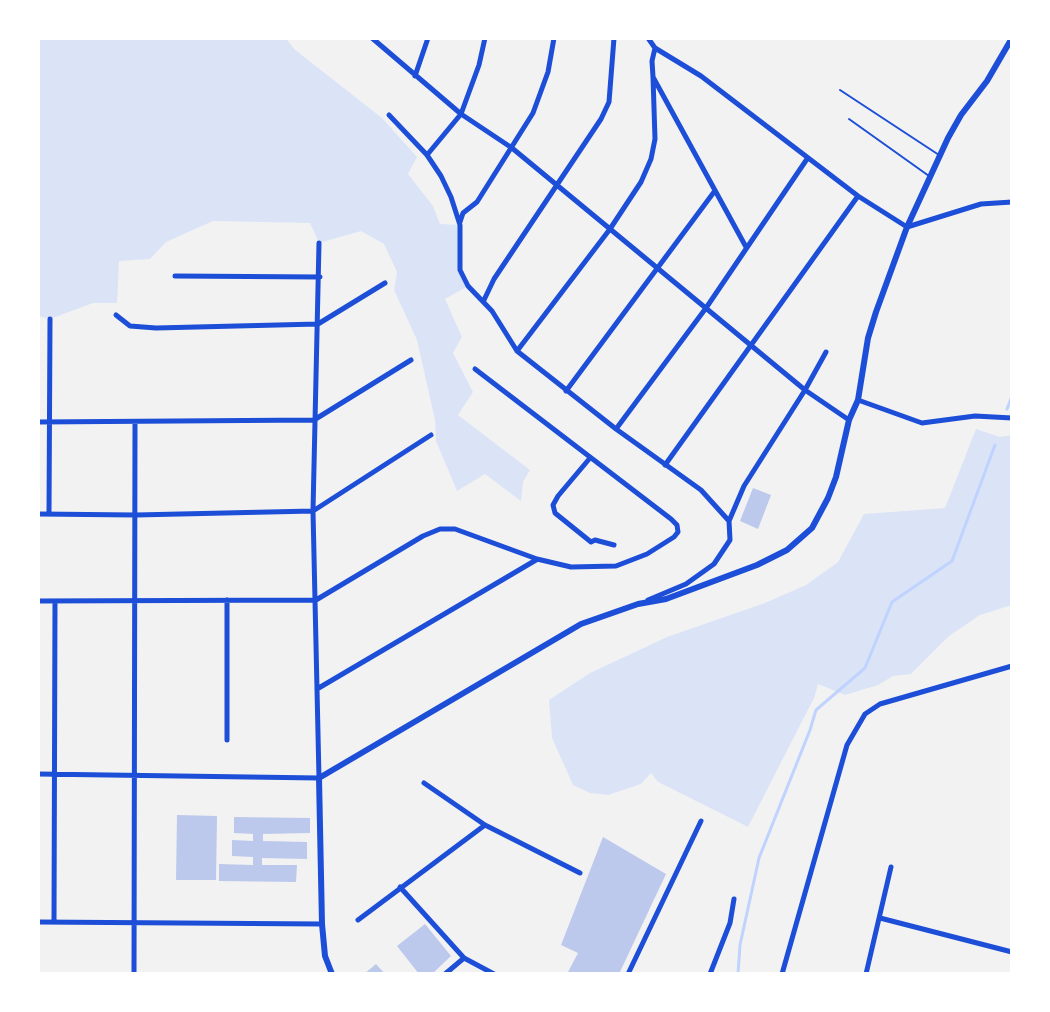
<!DOCTYPE html>
<html>
<head>
<meta charset="utf-8">
<style>
	body { margin:0 }
	#map { position:relative; width:1050px; height:1012px; overflow:hidden; background:#f2f2f2; font-family:Arial,sans-serif }
	canvas { display:block }
	.frame { position:absolute; inset:0; border:40px solid #fff; pointer-events:none }
</style>
</head>
<body>
<div id="map">
<canvas width="1050" height="1012"></canvas>
<div class="frame"></div>
</div>
<script>
const ctx = document.querySelector('canvas').getContext('2d');
ctx.lineJoin = 'round';
function fill(path, color) {
  ctx.fillStyle = color;
  ctx.fill(path, 'evenodd');
}
function toPath(rows) {
  const path = new Path2D();
  for (const r of rows) {
    path.moveTo(r[0], r[1]);
    for (let i = 2; i < r.length; i += 2) path.lineTo(r[i], r[i + 1]);
  }
  return path;
}
function strokePath(path, color, width, dash) {
  ctx.strokeStyle = color;
  ctx.lineWidth = width;
  ctx.lineCap = dash ? 'butt' : 'round';
  ctx.setLineDash(dash || []);
  ctx.stroke(path);
}
fill(toPath([
	[38,38,286,38,294,49,382,118,417,157,408,174,433,206,440,224,460,225,460,270,468,286,445,299,462,337,453,353,473,392,458,415,530,470,523,482,521,501,485,474,457,491,436,441,435,420,417,340,394,290,397,272,384,244,361,231,319,243,310,223,213,221,166,242,150,259,119,261,117,303,93,303,50,319,38,316],
	[976,429,1000,437,1012,435,1012,605,980,615,949,636,911,674,893,676,878,685,845,695,818,684,814,698,748,827,658,782,651,773,641,784,608,795,590,793,573,785,552,738,549,700,590,673,667,637,765,603,806,585,838,562,864,514,945,508]
]), '#dbe4f7');
strokePath(toPath([
	[1007,409,1012,396],
	[738,974,740,945,759,858,810,730,816,710,865,668,892,602,952,561,995,445]
]), '#bfd3fe', 3);
fill(toPath([
	[753,488,771,495,758,529,740,521],
	[177,815,217,816,216,880,176,880],
	[234,817,310,818,310,833,263,834,263,841,307,842,307,859,262,858,262,865,297,865,296,882,219,881,219,864,253,865,253,857,232,856,232,840,253,841,253,834,234,833],
	[603,837,666,874,619,974,567,974,578,953,561,945],
	[425,924,451,956,432,974,419,974,397,946],
	[376,964,385,974,364,974]
]), '#bdc9ec');
strokePath(toPath([
	[840,90,939,155],
	[849,119,929,176]
]), '#1d4ed8', 2);
strokePath(toPath([
	[372,38,461,114,512,148,805,390,849,420],
	[648,38,655,48,701,76,858,196,907,227,981,204,1012,202],
	[655,48,652,61,653,77,746,247],
	[415,76,428,38],
	[389,115,427,155,441,176,451,197,460,225,460,270,468,286,492,311,517,351,616,429,701,490,729,521,730,540,714,564,686,584,648,600],
	[427,155,461,114,479,65,485,38],
	[460,222,463,213,477,202,533,113,548,72,554,38],
	[175,276,320,277],
	[484,300,494,279,601,119,609,102,614,38],
	[116,315,130,326,156,328,318,324,385,283],
	[517,351,610,229,641,182,651,159,655,139,653,77],
	[566,391,714,192],
	[858,400,922,423,975,416,1012,418],
	[38,422,314,420,411,360],
	[616,429,706,308,807,159],
	[590,458,558,496,553,505,555,513,591,542,595,540,614,545],
	[665,465,858,196],
	[38,514,136,515,313,511,431,435],
	[49,514,50,319],
	[729,521,744,486,805,390,826,352],
	[316,600,423,536,440,529,455,529,537,559,571,567,616,566,647,554,674,537,678,532,677,525,671,519,475,369],
	[38,601,316,600],
	[317,689,536,560],
	[227,740,227,600],
	[38,774,319,778,313,511,319,243],
	[424,783,485,825,580,873],
	[400,887,464,958,494,974],
	[880,918,1012,952],
	[358,920,485,825],
	[38,922,322,924],
	[54,922,55,601],
	[134,974,135,423],
	[445,974,464,958],
	[628,974,701,821],
	[710,974,730,923,734,899],
	[782,974,847,745,865,714,880,704,1012,666],
	[866,974,891,867]
]), '#1d4ed8', 5);
strokePath(toPath([
	[332,974,325,956,322,924,319,778,581,624,638,604,666,599,757,565,787,550,812,528,828,498,836,477,849,420,858,400,868,338,876,312,907,227,948,138,961,115,987,81,1012,38]
]), '#1d4ed8', 6);
</script>
</body>
</html>
